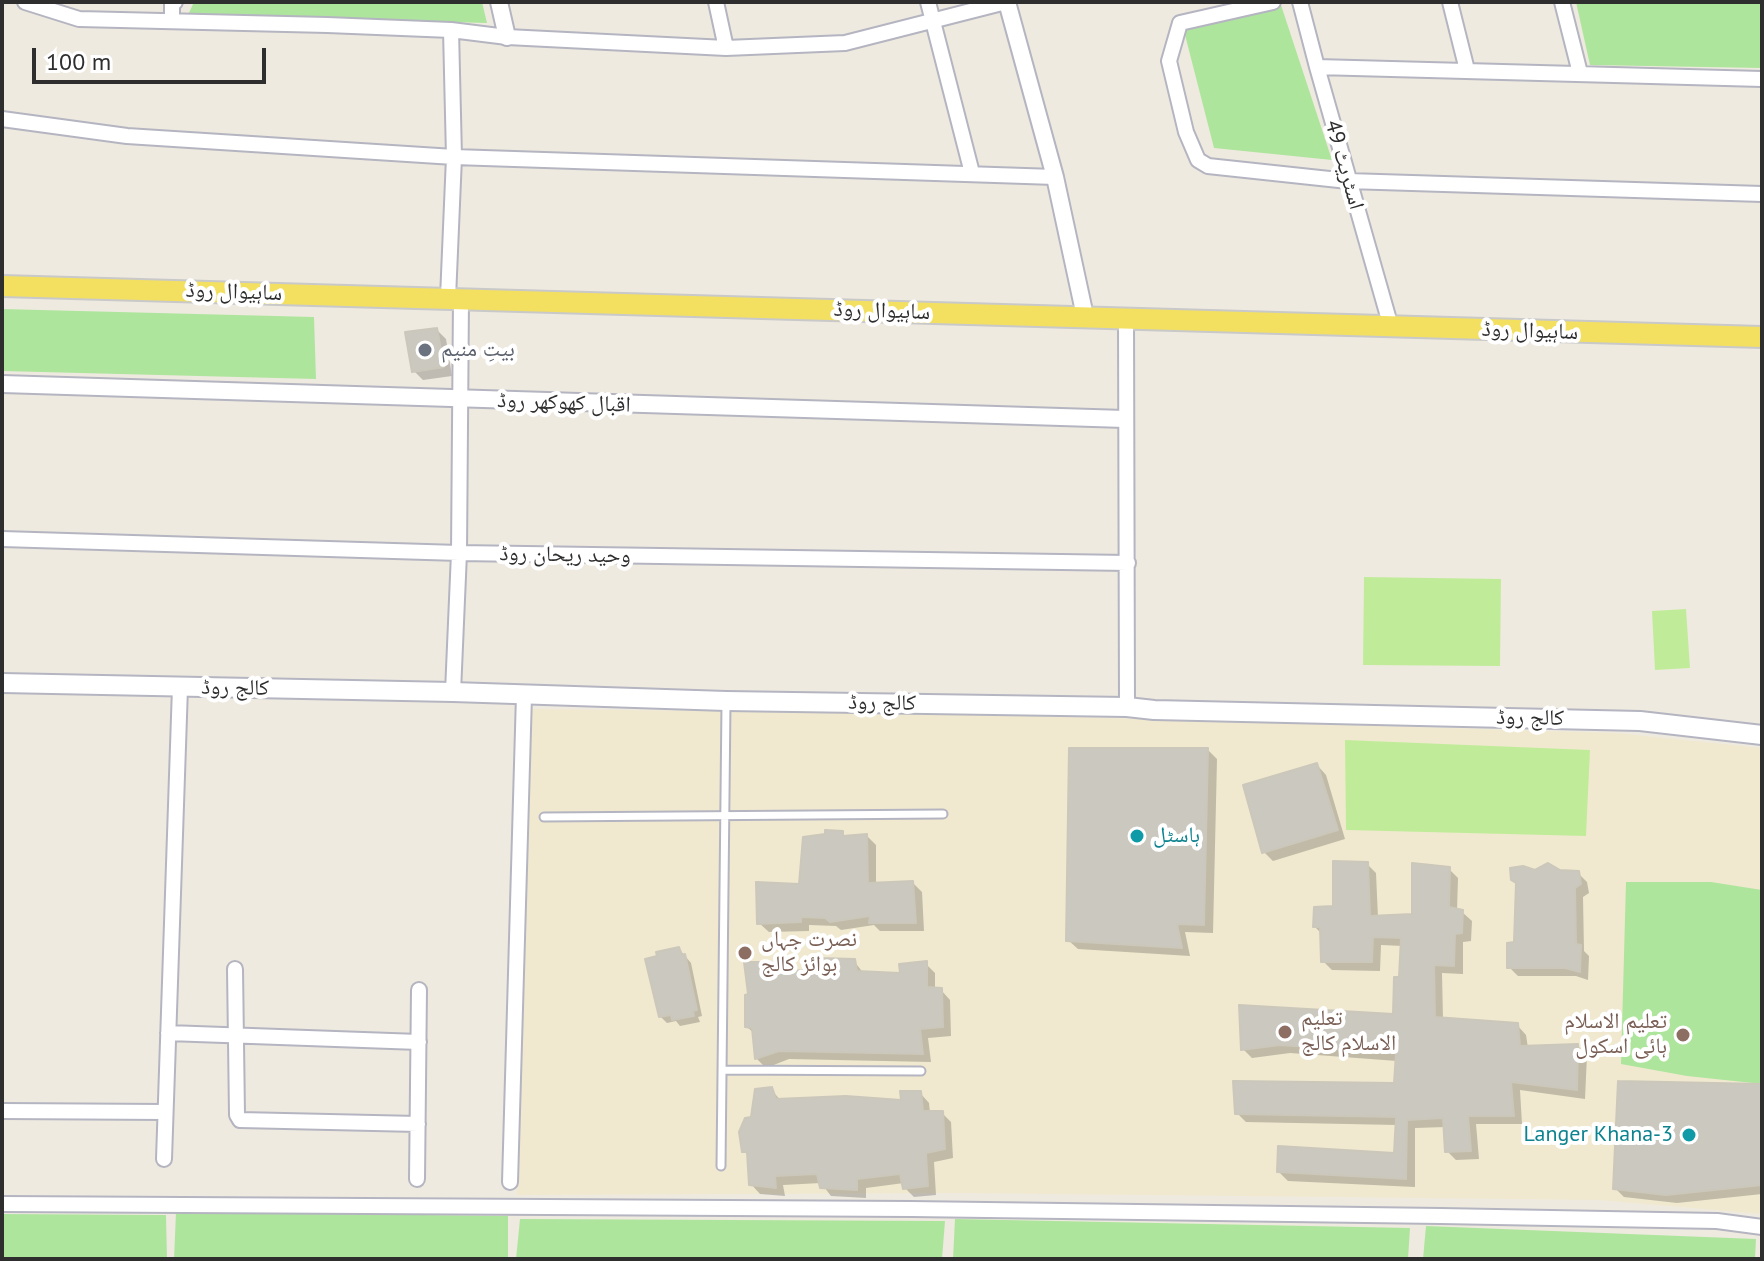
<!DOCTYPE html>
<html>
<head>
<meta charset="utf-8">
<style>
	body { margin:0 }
	#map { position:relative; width:1764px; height:1261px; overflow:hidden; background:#efeae0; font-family:"PT Sans",sans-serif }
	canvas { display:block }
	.frame { position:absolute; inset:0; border:4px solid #2e2e2e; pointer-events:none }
	.scale { position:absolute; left:32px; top:48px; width:234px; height:36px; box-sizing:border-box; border:4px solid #2e2e2e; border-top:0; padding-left:10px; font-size:24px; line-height:28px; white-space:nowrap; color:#2e2e2e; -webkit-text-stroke:6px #fff; paint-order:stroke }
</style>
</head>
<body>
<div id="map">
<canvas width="1764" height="1261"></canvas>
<div class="frame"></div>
<div class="scale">100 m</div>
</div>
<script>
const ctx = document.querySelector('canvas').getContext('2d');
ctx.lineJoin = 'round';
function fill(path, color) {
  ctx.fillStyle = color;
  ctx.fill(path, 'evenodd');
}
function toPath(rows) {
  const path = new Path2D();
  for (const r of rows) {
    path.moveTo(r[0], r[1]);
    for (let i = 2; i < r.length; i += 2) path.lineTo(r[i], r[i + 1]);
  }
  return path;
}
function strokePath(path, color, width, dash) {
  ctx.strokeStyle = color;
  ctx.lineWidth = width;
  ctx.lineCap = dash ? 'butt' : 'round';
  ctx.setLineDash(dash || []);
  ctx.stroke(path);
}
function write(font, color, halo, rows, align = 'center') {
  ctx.font = font + ' "PT Sans","Noto Naskh Arabic",sans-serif';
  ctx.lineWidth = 8;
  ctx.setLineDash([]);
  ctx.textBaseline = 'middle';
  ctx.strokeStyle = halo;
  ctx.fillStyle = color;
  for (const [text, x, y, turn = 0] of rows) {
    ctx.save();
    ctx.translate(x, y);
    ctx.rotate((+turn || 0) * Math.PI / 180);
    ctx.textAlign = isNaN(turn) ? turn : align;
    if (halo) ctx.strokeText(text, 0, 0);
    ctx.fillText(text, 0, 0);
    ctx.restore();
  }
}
fill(toPath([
	[531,709,973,714,1616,733,1762,748,1762,1214,1598,1200,961,1193,517,1195]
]), '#f0e9d0');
fill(toPath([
	[194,2,482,2,487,23,188,15],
	[1576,2,1762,2,1762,68,1590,65],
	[1281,5,1332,160,1214,148,1183,27],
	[2,309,314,317,316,379,2,371],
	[1626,882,1711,882,1762,890,1762,1084,1687,1076,1621,1064],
	[176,1212,508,1216,508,1259,174,1259],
	[2,1214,166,1215,167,1259,2,1259],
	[520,1219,945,1221,942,1259,516,1259],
	[955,1219,1410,1228,1408,1259,953,1259],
	[1426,1226,1756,1239,1755,1259,1423,1259]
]), '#aee59d');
fill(toPath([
	[1364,577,1501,579,1500,666,1363,665],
	[1686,609,1690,668,1655,670,1652,611],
	[1345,740,1590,750,1586,836,1346,830]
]), '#c0ec99');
fill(toPath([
	[437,330,446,339,452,376,423,380,414,371],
	[1208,750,1217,759,1213,933,1185,932,1190,956,1078,949,1068,940],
	[1317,765,1326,775,1345,839,1273,861,1264,852],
	[842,833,846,838,867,836,876,845,876,884,913,883,922,892,924,931,880,931,874,925,841,930,836,926,809,925,809,931,769,932,759,923,801,887],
	[1367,864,1376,873,1378,918,1414,916,1449,869,1458,878,1457,911,1462,912,1472,921,1471,941,1463,942,1463,974,1442,973,1443,1020,1517,1025,1526,1035,1528,1048,1578,1046,1587,1055,1585,1099,1520,1090,1522,1124,1476,1124,1479,1159,1456,1160,1447,1151,1446,1127,1415,1128,1415,1187,1288,1181,1279,1172,1395,1155,1397,1125,1246,1122,1237,1113,1396,1085,1397,1061,1290,1053,1252,1058,1243,1049,1395,1016,1401,979,1403,946,1381,945,1380,971,1332,970,1323,961,1322,934,1315,927,1334,907],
	[1536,872,1578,873,1587,882,1589,893,1583,897,1584,951,1589,956,1588,980,1576,976,1518,976,1509,967,1516,943,1518,885,1513,880],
	[679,949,691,963,702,1016,698,1017,700,1022,680,1026,676,1021,667,1023,660,1016],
	[854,961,864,974,903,975,926,964,935,973,935,990,941,990,950,1000,951,1036,928,1038,931,1062,789,1059,766,1068,757,1059,755,1034,747,1027,776,964,785,973,821,972],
	[1762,1086,1762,1194,1677,1203,1624,1197,1615,1188],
	[771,1089,781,1101,903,1102,920,1093,929,1103,930,1113,942,1113,951,1122,953,1158,934,1162,936,1195,914,1197,905,1188,904,1183,866,1188,866,1198,831,1196,821,1183,783,1185,785,1196,760,1194,751,1184,749,1156,744,1151,753,1119]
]), '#0003');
const building = toPath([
	[437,328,444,367,412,372,405,332,437,328],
	[1069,748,1208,748,1204,925,1177,924,1182,948,1066,941,1069,748],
	[1317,763,1338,830,1262,853,1243,785,1317,763],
	[825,830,843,831,843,836,867,834,868,883,913,881,916,923,869,923,870,916,830,922,825,918,801,917,801,922,757,924,756,882,799,884,803,837,825,834,825,830],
	[1333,861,1368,862,1370,916,1412,914,1412,863,1450,867,1449,907,1463,910,1462,933,1455,934,1454,966,1434,965,1435,1017,1518,1023,1520,1046,1578,1044,1577,1090,1511,1082,1514,1116,1468,1116,1471,1151,1445,1152,1443,1118,1407,1120,1406,1179,1277,1172,1278,1146,1394,1153,1396,1117,1235,1114,1233,1081,1394,1083,1396,1053,1280,1045,1241,1050,1239,1005,1393,1014,1394,977,1399,977,1401,938,1373,937,1372,962,1321,962,1320,927,1313,927,1314,907,1333,906,1333,861],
	[1548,863,1560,870,1579,871,1581,884,1575,888,1576,944,1581,945,1580,972,1565,968,1507,968,1507,943,1514,942,1516,883,1511,880,1510,868,1523,866,1535,870,1548,863],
	[679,947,682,955,685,954,697,1010,693,1011,694,1016,672,1020,671,1015,659,1017,645,959,657,956,656,952,679,947],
	[818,958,855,959,857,971,900,973,899,964,927,961,927,987,942,988,943,1027,920,1029,923,1054,779,1051,755,1059,752,1028,745,1027,745,995,748,994,744,962,777,962,779,971,819,970,818,958],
	[1618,1081,1762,1084,1762,1185,1666,1195,1613,1189,1618,1081],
	[772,1087,776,1099,846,1096,901,1100,900,1091,921,1091,923,1111,943,1111,945,1149,926,1153,928,1186,903,1189,900,1174,857,1179,857,1190,820,1188,817,1174,775,1176,776,1188,749,1185,747,1152,742,1152,739,1132,745,1118,751,1117,755,1089,772,1087]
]);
fill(building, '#cbc8bf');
strokePath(building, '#cbc7ba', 2);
const service = toPath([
	[544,817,943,814],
	[722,1070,921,1071],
	[721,1166,726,703]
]);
const minor = toPath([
	[25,2,79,19,327,25,451,30,507,37,726,48,845,43,1006,2],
	[716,2,726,48],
	[928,2,972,173],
	[1273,2,1180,23,1169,61,1186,132,1198,160,1208,166,1348,181,1762,194],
	[1300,2,1317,67,1391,327],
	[1450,2,1467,70],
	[1562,2,1580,73],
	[172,21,172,4,175,2],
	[1317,67,1762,79],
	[2,119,127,136,454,157,1055,177],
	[448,298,454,157,451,30],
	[1126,319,1127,707],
	[2,539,459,553,1128,563],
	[453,692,459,553,461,299],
	[235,969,237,1115,240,1120,418,1124],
	[168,1033,419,1042],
	[2,1111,165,1112],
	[164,1159,180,687],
	[417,1179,419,990],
	[510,1182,524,695],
	[2,1204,911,1209,1441,1216,1717,1221,1762,1227]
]);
const tertiary = toPath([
	[499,2,507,37],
	[1007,2,1055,177,1085,316],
	[2,384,1125,419]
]);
const secondary = toPath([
	[2,683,453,692,726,701,1127,707,1154,710,1640,721,1762,735]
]);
const primary = toPath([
	[2,286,1762,337]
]);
strokePath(service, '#b4b5c1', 11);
strokePath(minor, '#b4b5c1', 18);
strokePath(tertiary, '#b4b5c1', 20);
strokePath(secondary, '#b4b5c1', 22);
strokePath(primary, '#c9c9c9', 24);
strokePath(service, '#fff', 7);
strokePath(minor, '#fff', 14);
strokePath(tertiary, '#fff', 16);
strokePath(secondary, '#fff', 18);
strokePath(primary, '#f3e061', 20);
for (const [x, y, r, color] of [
	[425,350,8,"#6b7280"],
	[1137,836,8,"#0f9aa8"],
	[745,953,8,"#8d6e63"],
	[1285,1032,8,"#8d6e63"],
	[1683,1035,8,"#8d6e63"],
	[1689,1135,8,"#0f9aa8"]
]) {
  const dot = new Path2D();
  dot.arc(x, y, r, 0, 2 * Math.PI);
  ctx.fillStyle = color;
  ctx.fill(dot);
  strokePath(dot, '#fff', 3);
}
write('22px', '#2e2e2e', '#fff', [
	["اسٹریٹ 49",1344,165,74],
	["ساہیوال روڈ",234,292,2],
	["ساہیوال روڈ",882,311,2],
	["ساہیوال روڈ",1530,331,2],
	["اقبال کھوکھر روڈ",564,403,2],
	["وحید ریحان روڈ",565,555,1],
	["کالج روڈ",235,688,1],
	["کالج روڈ",882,703,1],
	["کالج روڈ",1530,718,1]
]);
write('22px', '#5b616d', '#fff', [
	["بیتِ منیم",441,350]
], 'left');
write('22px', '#0d838f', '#fff', [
	["ہاسٹل",1153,836],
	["Langer Khana-3",1673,1135,"right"]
], 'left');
write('22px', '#785e54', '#fff', [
	["نصرت جہاں",761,940],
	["بوائز کالج",761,965],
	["تعلیم",1301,1019],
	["الاسلام کالج",1301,1044],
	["تعلیم الاسلام",1667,1022,"right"],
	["ہائی اسکول",1667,1047,"right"]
], 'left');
</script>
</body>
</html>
